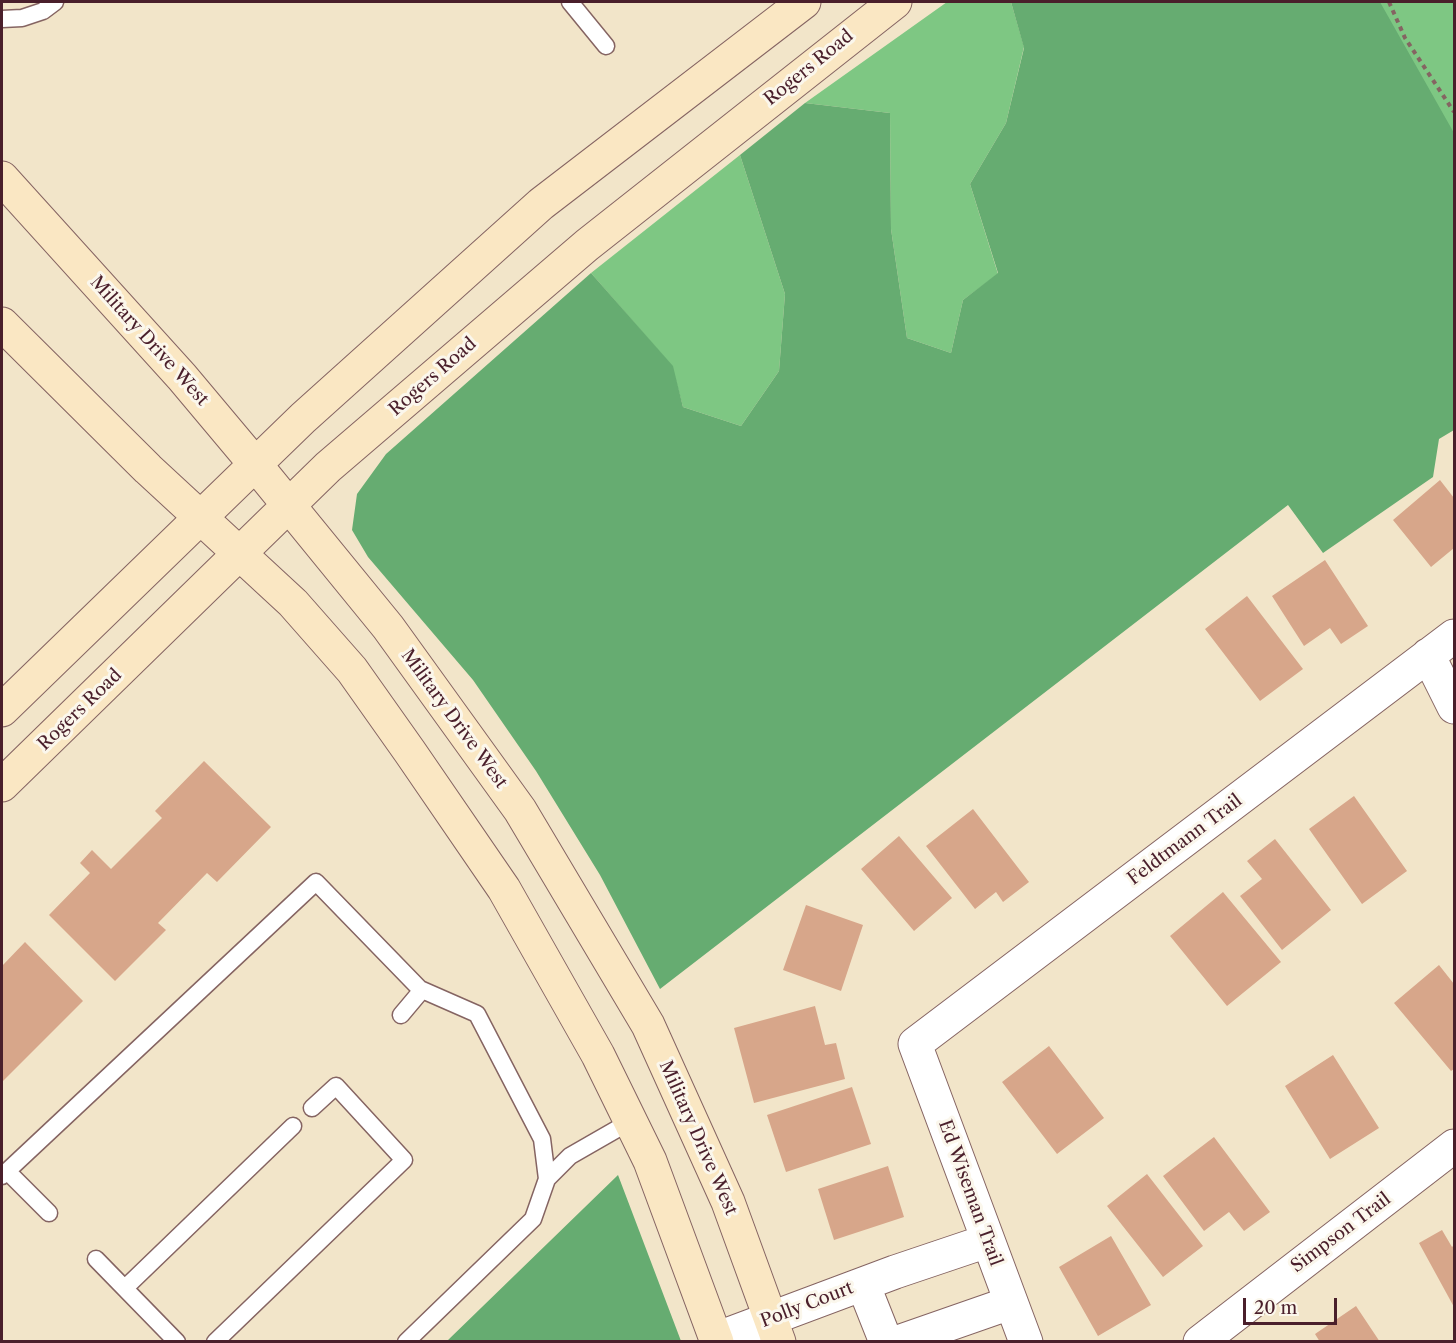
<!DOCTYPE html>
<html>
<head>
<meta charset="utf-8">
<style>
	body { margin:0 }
	#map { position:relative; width:1456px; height:1343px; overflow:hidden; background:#f2e5c9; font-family:"Libre Caslon Text",serif }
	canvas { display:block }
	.frame { position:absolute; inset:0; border:3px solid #4a1f2b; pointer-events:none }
	.scale { position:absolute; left:1243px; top:1298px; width:94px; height:27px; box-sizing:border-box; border:3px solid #4a1f2b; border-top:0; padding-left:8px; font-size:18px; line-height:21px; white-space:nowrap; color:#4a1f2b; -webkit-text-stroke:4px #fbf7ec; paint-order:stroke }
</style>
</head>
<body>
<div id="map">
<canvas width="1456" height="1343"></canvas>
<div class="frame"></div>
<div class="scale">20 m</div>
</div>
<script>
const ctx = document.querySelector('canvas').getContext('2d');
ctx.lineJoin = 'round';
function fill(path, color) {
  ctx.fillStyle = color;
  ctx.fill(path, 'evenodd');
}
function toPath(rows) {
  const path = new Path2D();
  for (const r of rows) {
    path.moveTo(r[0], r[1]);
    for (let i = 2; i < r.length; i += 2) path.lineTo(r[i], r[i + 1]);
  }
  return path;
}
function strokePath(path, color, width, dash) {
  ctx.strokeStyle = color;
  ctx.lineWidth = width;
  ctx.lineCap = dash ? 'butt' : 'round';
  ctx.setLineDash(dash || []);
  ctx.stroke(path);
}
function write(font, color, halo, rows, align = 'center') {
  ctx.font = font + ' "Libre Caslon Text",serif';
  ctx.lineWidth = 6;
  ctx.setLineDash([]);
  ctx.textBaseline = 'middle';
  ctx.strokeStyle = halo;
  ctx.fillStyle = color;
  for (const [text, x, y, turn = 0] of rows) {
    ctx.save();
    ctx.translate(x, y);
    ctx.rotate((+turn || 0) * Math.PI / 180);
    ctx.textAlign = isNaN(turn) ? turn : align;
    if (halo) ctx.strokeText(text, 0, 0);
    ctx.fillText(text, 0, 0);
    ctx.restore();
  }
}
fill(toPath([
	[947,2,1011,2,1024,47,1006,123,970,184,998,274,963,300,951,353,907,338,891,229,890,113,805,103],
	[1319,2,1454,2,1454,288],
	[740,155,785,294,779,371,741,426,683,407,672,366,591,273]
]), '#7ec783');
fill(toPath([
	[1011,2,1380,2,1454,133,1454,430,1439,439,1433,477,1323,553,1288,505,660,989,600,875,536,771,473,680,368,557,352,530,357,494,386,454,591,273,673,366,683,407,741,426,779,371,785,294,740,155,805,103,890,113,891,229,907,338,951,353,963,300,998,273,970,184,1006,123,1024,48],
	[618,1175,681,1341,447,1341]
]), '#66ac71');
fill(toPath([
	[1440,480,1454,498,1454,548,1431,567,1393,520],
	[1325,560,1368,626,1341,644,1330,628,1304,646,1272,596],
	[1247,596,1303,669,1260,701,1205,629],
	[204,761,271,827,217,882,207,873,158,923,166,930,115,981,49,915,90,873,80,863,92,850,111,869,162,818,155,811],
	[1354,796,1407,871,1362,904,1309,829],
	[973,809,1029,882,1003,902,996,892,975,909,926,846],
	[899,836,952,898,914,931,861,869],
	[1275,839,1331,910,1282,950,1240,896,1262,879,1247,861],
	[1223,892,1281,962,1227,1006,1170,936],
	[806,905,863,925,841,991,783,970],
	[25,942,83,1001,2,1082,2,966],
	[1439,965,1454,984,1454,1069,1451,1071,1394,1003],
	[815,1006,825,1045,836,1043,845,1079,754,1103,734,1028],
	[1049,1046,1104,1118,1057,1154,1002,1082],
	[1333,1055,1379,1128,1330,1159,1285,1086],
	[852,1087,871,1144,786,1172,767,1115],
	[1214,1137,1270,1212,1244,1231,1229,1212,1204,1231,1163,1176],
	[888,1166,904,1217,834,1240,818,1189],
	[1147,1174,1203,1246,1163,1277,1107,1206],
	[1442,1230,1452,1247,1454,1245,1454,1307,1419,1243],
	[1111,1236,1151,1305,1098,1336,1059,1267],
	[1356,1306,1380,1342,1320,1342,1315,1334]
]), '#d7a68a');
const service = toPath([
	[570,2,606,46],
	[2,19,22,18,43,11,55,2],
	[401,1015,422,990],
	[7,1171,49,1213],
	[2,1176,316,882,420,989,477,1014,542,1139,547,1179,570,1156,631,1121],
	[96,1259,177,1342],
	[125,1288,293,1126],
	[215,1342,404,1160,336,1086,312,1108],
	[406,1342,533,1219,547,1179]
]);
const minor = toPath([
	[1428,655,1454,707],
	[863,1284,886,1342],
	[716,1339,895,1272,987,1241],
	[898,1342,1010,1303],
	[1026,1342,915,1044,1454,636],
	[1200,1342,1454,1146]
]);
const secondary = toPath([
	[2,178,182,377,255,464,388,627,520,810,648,1025,728,1202,779,1342],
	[2,324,148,469,293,603,352,670,410,752,504,889,598,1055,650,1161,717,1342],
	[2,710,303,418,541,204,804,2],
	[2,785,328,467,587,245,895,2]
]);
strokePath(service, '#856462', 19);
strokePath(minor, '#856462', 35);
strokePath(secondary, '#856462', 35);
strokePath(toPath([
	[1389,2,1405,38,1454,112]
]), '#856462', 4, [4.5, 4.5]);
strokePath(service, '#fff', 16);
strokePath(minor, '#fff', 33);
strokePath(secondary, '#fae7c3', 33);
write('18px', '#4a1f2b', '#fbf7ec', [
	["Rogers Road",809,68,-39],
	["Military Drive West",149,341,48],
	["Rogers Road",433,377,-41],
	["Rogers Road",80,710,-44],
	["Military Drive West",454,719,54],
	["Feldtmann Trail",1185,840,-37],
	["Military Drive West",698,1138,66],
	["Ed Wiseman Trail",970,1193,70],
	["Simpson Trail",1341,1233,-37],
	["Polly Court",807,1305,-21]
]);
</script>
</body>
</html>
